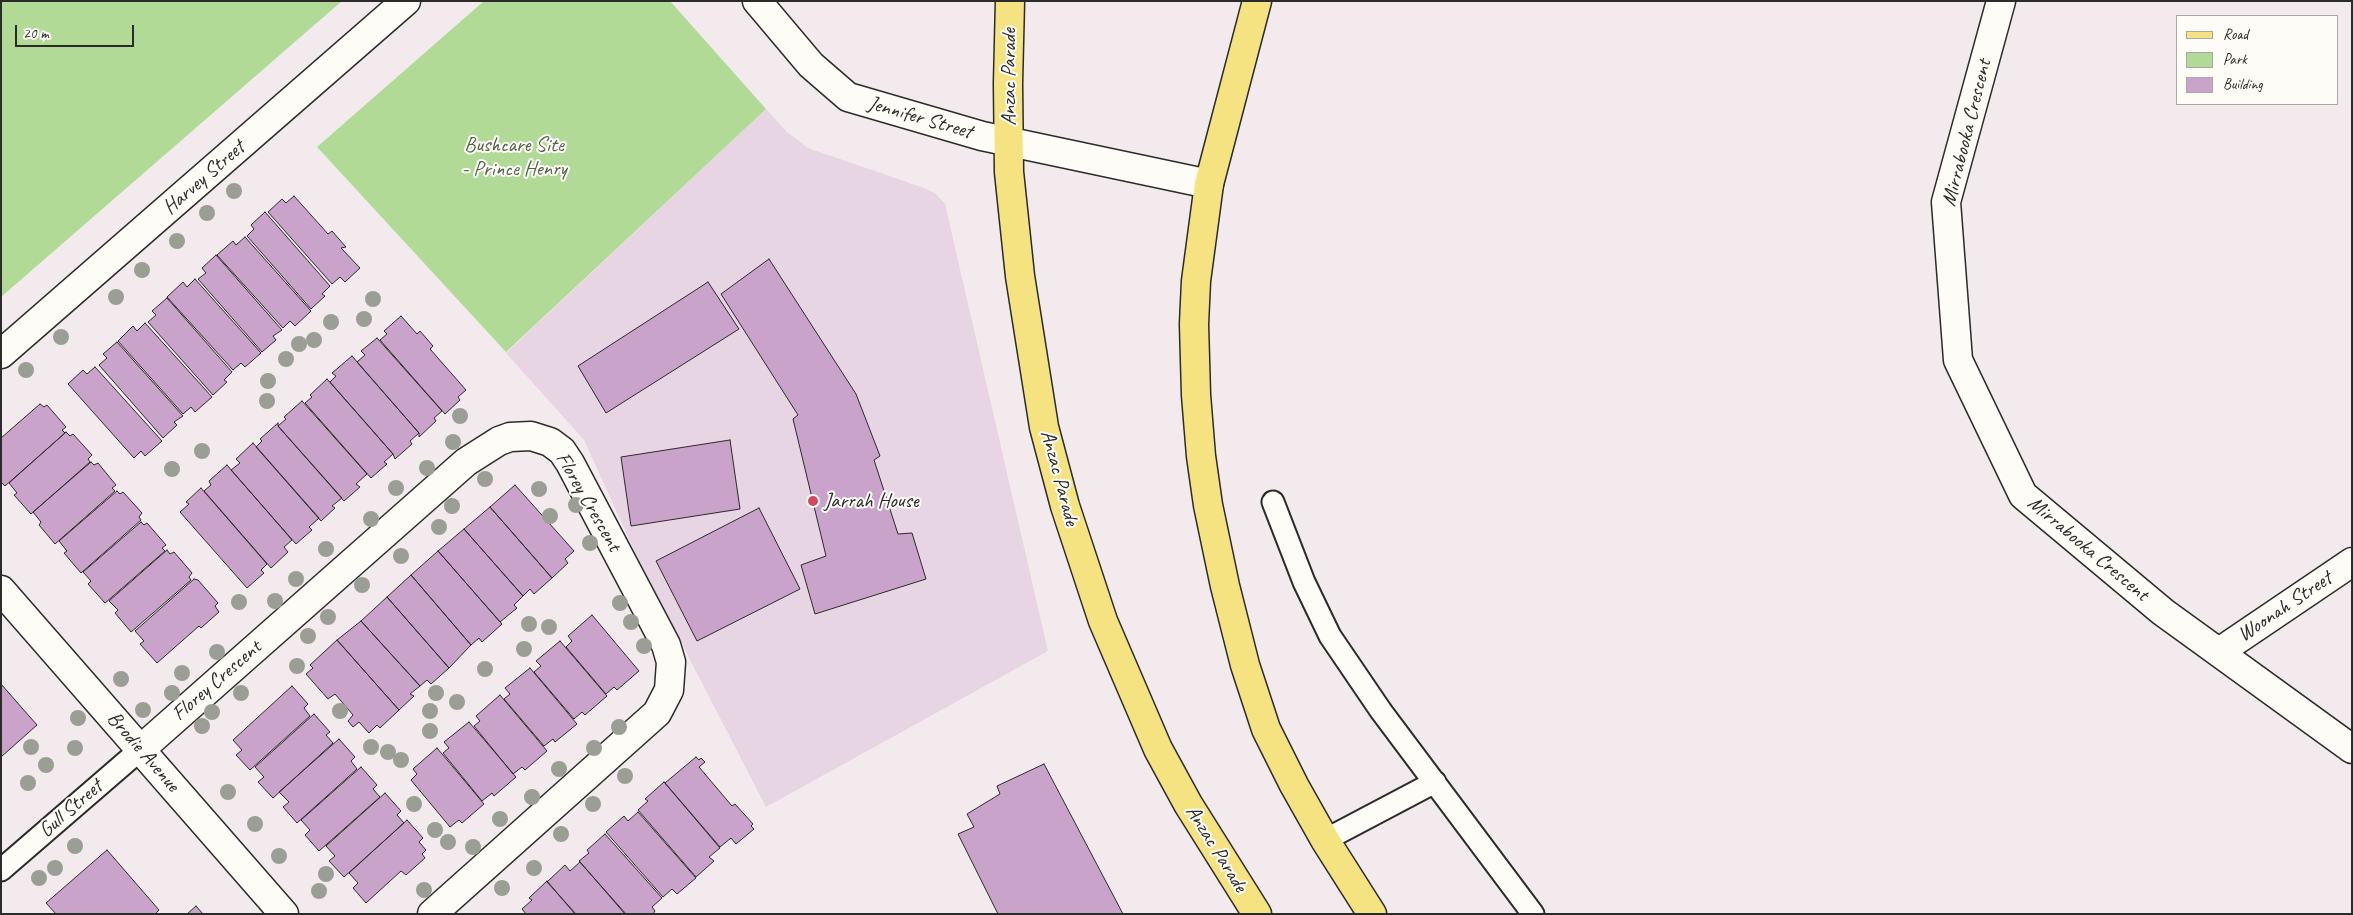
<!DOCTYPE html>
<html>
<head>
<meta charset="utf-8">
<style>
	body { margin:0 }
	#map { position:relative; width:2353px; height:915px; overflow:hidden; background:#f3eaee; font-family:Caveat,sans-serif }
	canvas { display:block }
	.frame { position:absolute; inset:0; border:2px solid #2b2b2b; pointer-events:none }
	.legend { position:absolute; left:2176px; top:15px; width:162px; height:90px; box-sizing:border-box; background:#fdfcf7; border:1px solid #a9a8a5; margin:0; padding:6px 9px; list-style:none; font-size:15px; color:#2b2b2b }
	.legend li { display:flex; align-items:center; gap:10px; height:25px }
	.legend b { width:25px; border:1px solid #a9a8a5 }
	.scale { position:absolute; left:15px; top:25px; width:119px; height:22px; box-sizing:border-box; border:2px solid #2b2b2b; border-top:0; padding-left:6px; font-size:15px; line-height:18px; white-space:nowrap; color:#2b2b2b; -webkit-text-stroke:4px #fdfcf7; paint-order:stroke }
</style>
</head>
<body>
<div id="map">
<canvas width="2353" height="915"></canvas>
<div class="frame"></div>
<ul class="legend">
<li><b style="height:6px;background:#f5e382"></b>Road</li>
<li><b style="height:14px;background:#b1da96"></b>Park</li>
<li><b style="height:14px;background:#caa3cb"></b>Building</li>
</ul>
<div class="scale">20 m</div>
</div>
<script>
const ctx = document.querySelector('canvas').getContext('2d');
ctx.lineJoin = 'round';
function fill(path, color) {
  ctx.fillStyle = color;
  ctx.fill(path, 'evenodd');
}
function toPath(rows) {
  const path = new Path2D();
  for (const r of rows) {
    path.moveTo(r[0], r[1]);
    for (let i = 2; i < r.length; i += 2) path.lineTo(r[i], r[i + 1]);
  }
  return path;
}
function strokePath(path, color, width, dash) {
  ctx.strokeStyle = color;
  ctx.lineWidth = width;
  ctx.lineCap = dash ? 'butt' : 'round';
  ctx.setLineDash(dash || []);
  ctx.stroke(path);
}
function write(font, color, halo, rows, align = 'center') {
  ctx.font = font + ' Caveat,sans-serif';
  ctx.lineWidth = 4;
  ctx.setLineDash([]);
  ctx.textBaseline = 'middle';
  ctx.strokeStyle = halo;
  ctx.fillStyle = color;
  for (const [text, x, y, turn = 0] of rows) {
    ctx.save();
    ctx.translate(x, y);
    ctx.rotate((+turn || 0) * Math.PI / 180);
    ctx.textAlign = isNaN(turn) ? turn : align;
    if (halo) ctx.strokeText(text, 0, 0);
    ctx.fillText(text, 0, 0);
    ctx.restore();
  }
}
fill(toPath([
	[766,109,787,132,808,148,924,188,935,193,945,204,1048,651,766,807,640,563,584,440,506,353]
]), '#e7d5e4');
fill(toPath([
	[1,1,342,1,1,297],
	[484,1,670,1,766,109,506,352,317,147]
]), '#b1da96');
const building = toPath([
	[294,196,328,234,332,231,346,247,341,248,360,268,345,282,340,277,332,284,268,212,282,199,286,203,294,196],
	[265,212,330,286,322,294,325,296,311,309,247,236,254,229,251,225,265,212],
	[245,237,311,311,295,326,290,321,283,328,217,255,233,241,236,245,245,237],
	[216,255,282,330,273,336,276,340,262,352,198,279,206,273,202,268,216,255],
	[769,259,856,394,880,456,874,460,898,534,912,533,926,579,815,614,801,565,826,556,793,419,798,415,721,294,769,259],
	[195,279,261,353,245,367,241,363,233,370,167,297,183,282,187,287,195,279],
	[708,282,739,329,606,413,578,366,708,282],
	[167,298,232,372,224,380,227,382,213,395,148,322,156,315,152,311,167,298],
	[401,316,417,334,420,331,433,346,430,349,466,390,458,397,460,400,445,414,380,340,387,334,384,331,401,316],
	[145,323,212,397,195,412,191,407,183,414,118,341,133,326,137,331,145,323],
	[377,338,442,411,434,418,436,421,419,437,419,433,357,362,365,355,361,351,377,338],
	[117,342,183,416,174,422,177,425,163,438,99,365,107,358,103,354,117,342],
	[352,356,419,433,410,441,412,444,395,459,393,454,330,382,336,376,332,373,352,356],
	[95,367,162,441,145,456,141,451,134,458,68,384,83,370,87,374,95,367],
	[327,379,393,454,384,462,387,464,371,478,305,403,312,397,310,395,327,379],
	[302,401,367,474,356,484,360,487,344,501,278,426,286,419,284,417,302,401],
	[40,404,44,407,47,405,66,427,62,430,65,433,5,486,1,482,1,438,40,404],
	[278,423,278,426,342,498,332,506,335,508,321,521,256,447,262,441,260,439,278,423],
	[66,432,70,436,73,434,92,455,88,459,90,462,31,514,14,495,17,493,9,483,66,432],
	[730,440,740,509,631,526,621,457,730,440],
	[253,443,319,518,309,527,312,530,296,544,231,470,240,463,236,459,253,443],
	[91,462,94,465,98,463,116,485,112,488,115,491,55,544,39,525,41,522,33,512,91,462],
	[227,465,292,540,284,547,288,552,271,568,204,491,211,485,209,481,227,465],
	[515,485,574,551,565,559,568,563,552,578,490,507,515,485],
	[201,488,267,564,261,570,264,573,247,588,180,512,189,504,186,502,201,488],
	[117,491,120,494,123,492,142,513,139,517,141,520,81,573,64,553,67,551,59,541,117,491],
	[490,507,552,578,534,594,530,589,523,596,464,529,490,507],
	[759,508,800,589,697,641,656,561,759,508],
	[141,522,144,525,147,523,166,545,162,548,165,551,105,603,88,584,91,581,83,572,141,522],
	[464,529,523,596,514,605,517,608,500,622,438,551,464,529],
	[167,550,170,554,174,552,192,573,189,577,191,580,131,632,115,613,118,610,109,601,167,550],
	[438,551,502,624,482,642,479,638,471,645,411,575,438,551],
	[411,575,471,645,449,668,387,597,411,575],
	[194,579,198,580,218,603,215,606,219,612,201,628,199,626,157,663,140,644,144,641,135,631,194,579],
	[387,597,449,668,431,684,427,680,420,686,361,621,387,597],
	[592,615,639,671,617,690,614,687,606,694,566,647,572,641,568,636,592,615],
	[361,621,420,686,410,694,414,696,399,710,337,640,361,621],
	[337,640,399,710,380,728,377,725,369,733,359,722,353,727,348,721,353,715,335,694,328,699,306,674,313,668,310,665,337,640],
	[560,641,607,696,585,715,582,712,574,719,534,672,541,666,536,661,560,641],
	[530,668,577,724,555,742,553,739,544,746,504,699,510,694,505,688,530,668],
	[1,684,37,725,1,757,1,684],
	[292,686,308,704,304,708,310,716,250,770,236,755,242,750,233,740,292,686],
	[500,695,547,751,525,770,522,767,513,774,474,726,480,721,476,716,500,695],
	[314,714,330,732,326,735,333,743,273,798,258,782,264,777,255,767,314,714],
	[469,722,516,777,494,796,492,793,482,801,443,753,449,748,444,742,469,722],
	[339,739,355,757,351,761,357,769,297,823,283,807,289,802,279,792,339,739],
	[437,748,484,804,462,823,459,820,450,827,411,780,417,774,413,769,437,748],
	[696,757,699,760,701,758,705,762,699,767,732,806,735,804,753,824,751,826,754,829,736,844,731,838,720,847,665,783,696,757],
	[1044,764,1123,914,998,914,958,834,974,827,967,814,1000,794,997,786,1044,764],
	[361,767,377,785,373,789,380,797,319,851,305,835,310,830,301,820,361,767],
	[664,782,720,848,709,857,714,861,696,877,638,810,648,801,645,799,664,782],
	[385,793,401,811,397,815,404,823,344,877,329,861,335,856,326,846,385,793],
	[638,812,696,878,677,894,672,889,663,897,606,832,624,816,628,821,638,812],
	[407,820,423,838,419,842,426,850,422,854,425,858,406,875,401,871,366,903,353,888,358,883,349,873,407,820],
	[605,834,662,898,652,907,655,911,653,914,626,914,579,861,589,853,587,850,605,834],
	[107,850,159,910,155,914,56,914,46,903,107,850],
	[580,862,625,914,576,914,547,882,565,865,570,871,580,862],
	[547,881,575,914,526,914,522,909,532,900,529,898,547,881],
	[196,906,203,914,187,914,196,906]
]);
fill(building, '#caa3cb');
strokePath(building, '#2b2b2b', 1);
const lane = toPath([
	[1273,502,1304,582,1330,636,1381,711,1533,914],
	[1325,840,1435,782],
	[1,870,141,749]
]);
const street = toPath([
	[757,1,811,65,848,97,982,136,1209,184],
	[2001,1,1946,202,1958,360,2023,495,2163,612,2352,749],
	[1,354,406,1],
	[1,590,284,914],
	[2219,652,2352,562],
	[141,749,466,462,499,441,510,437,531,436,550,442,562,451,570,463,666,645,671,662,669,690,657,713,432,914]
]);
const primary = toPath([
	[1010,1,1008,83,1009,172,1020,276,1044,427,1065,506,1103,621,1158,749,1188,804,1257,914],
	[1257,1,1209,184,1196,281,1194,324,1196,395,1201,456,1208,505,1225,586,1245,665,1266,729,1294,785,1325,840,1372,914]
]);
strokePath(lane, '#2b2b2b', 25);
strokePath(street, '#2b2b2b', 31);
strokePath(primary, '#2b2b2b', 31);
strokePath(lane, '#fdfcf7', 21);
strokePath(street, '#fdfcf7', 28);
strokePath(primary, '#f5e382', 28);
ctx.fillStyle = '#9b9e94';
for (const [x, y] of [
	[234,191],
	[207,213],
	[177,241],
	[142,270],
	[116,297],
	[373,299],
	[364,319],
	[331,322],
	[61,337],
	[314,340],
	[299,344],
	[286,359],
	[26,370],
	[268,381],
	[267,401],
	[460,416],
	[453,442],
	[202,451],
	[427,468],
	[172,469],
	[485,479],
	[396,488],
	[539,489],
	[576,505],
	[452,506],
	[550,516],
	[371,519],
	[439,527],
	[590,543],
	[326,549],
	[401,556],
	[296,579],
	[362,585],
	[275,601],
	[239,602],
	[620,603],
	[328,617],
	[631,622],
	[529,624],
	[549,627],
	[308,636],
	[644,646],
	[524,649],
	[217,652],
	[297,666],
	[485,669],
	[182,673],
	[121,679],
	[172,693],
	[241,693],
	[436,693],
	[457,702],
	[143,710],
	[340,711],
	[430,711],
	[212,712],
	[78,718],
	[202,726],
	[619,727],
	[430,731],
	[31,747],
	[371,747],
	[75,748],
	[594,748],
	[388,752],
	[401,760],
	[46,765],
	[559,769],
	[625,776],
	[28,783],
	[228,792],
	[532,797],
	[414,804],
	[593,804],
	[500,819],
	[255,824],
	[435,830],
	[561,834],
	[448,842],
	[75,846],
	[473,847],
	[279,856],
	[55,868],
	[534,868],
	[326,874],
	[39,878],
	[502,888],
	[424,890],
	[319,891]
]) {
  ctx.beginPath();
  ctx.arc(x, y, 8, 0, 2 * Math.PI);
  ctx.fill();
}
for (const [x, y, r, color] of [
	[813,501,6,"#d1495b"]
]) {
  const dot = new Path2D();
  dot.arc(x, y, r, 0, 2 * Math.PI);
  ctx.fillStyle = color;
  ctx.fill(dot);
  strokePath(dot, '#fdfcf7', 2);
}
write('21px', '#2b2b2b', '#fdfcf7', [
	["Anzac Parade",1009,77,-90],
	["Jennifer Street",920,118,16],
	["Mirrabooka Crescent",1967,133,-76],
	["Harvey Street",204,178,-41],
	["Anzac Parade",1059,478,75],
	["Florey Crescent",588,502,60],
	["Mirrabooka Crescent",2088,549,40],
	["Woonah Street",2285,607,-34],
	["Florey Crescent",217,681,-41],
	["Brodie Avenue",143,752,49],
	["Gull Street",71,809,-41],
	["Anzac Parade",1216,849,58]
]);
write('21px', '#53604b', '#fdfcf7', [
	["Bushcare Site",514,145],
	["- Prince Henry",514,169]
]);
write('21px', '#2b2b2b', '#fdfcf7', [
	["Jarrah House",824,501]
], 'left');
</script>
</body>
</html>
